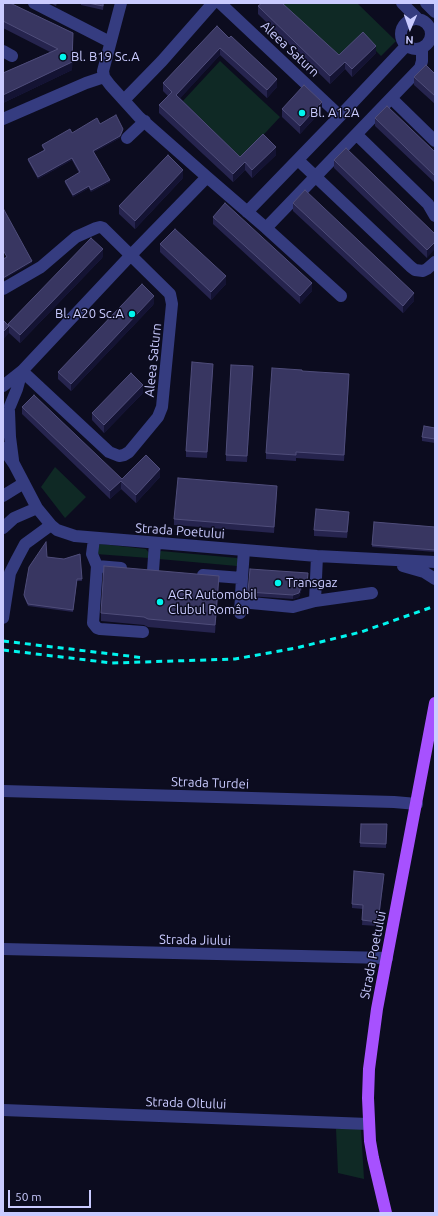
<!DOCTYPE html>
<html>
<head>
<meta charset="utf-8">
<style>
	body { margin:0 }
	#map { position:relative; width:438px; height:1216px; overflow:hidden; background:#0c0c1f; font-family:Ubuntu,sans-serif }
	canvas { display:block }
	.frame { position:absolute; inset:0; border:4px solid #cacbff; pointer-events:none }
	.north { position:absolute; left:390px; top:8px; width:40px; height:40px; -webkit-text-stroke:3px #0c0c1f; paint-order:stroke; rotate:182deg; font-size:11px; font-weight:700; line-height:16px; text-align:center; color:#cacbff }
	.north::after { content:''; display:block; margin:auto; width:14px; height:18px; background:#cacbff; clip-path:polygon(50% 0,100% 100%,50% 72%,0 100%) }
	.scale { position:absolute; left:8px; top:1190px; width:83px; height:18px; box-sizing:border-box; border:2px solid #cacbff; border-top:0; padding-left:5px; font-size:12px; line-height:14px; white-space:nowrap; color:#cacbff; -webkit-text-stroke:3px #0c0c1f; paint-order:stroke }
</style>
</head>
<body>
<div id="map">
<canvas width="438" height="1216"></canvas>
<div class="frame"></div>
<div class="north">N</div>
<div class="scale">50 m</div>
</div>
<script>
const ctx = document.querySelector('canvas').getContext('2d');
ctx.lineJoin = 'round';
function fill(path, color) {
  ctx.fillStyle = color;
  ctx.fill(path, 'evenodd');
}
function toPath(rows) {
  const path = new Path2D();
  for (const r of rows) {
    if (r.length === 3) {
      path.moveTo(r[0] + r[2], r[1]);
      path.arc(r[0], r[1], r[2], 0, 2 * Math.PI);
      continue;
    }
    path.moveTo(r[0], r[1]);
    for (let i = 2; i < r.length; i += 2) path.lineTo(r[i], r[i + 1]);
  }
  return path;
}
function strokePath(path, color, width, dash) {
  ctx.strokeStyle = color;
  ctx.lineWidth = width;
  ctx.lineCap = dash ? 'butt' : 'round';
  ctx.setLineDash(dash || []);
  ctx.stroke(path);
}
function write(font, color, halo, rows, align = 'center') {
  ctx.font = font + ' Ubuntu,sans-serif';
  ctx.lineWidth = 3;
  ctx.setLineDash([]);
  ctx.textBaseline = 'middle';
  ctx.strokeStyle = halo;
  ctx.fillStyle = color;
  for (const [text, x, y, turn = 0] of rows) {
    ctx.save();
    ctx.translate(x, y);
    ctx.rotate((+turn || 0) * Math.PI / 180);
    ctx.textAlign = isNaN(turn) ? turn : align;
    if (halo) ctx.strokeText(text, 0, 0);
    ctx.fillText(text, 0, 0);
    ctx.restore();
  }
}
fill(toPath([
	[277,3,357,3,396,41,381,56,362,37,339,61],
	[220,61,280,117,241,159,181,103],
	[55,467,86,497,65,518,41,487],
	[101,544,146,549,149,553,149,558,96,554,98,546],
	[161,551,237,558,240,560,237,566,159,559,158,553],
	[336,1129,361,1129,364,1179,338,1173]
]), '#0f2925');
strokePath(toPath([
	[34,3,110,42],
	[121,3,103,71,104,77,110,85,139,117,207,177,266,228,341,296],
	[220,3,340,116],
	[402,3,418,19],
	[426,3,435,12],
	[416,34,15],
	[3,51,12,56],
	[391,98,435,141],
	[124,100,162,61,213,3],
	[3,119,86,83,104,77],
	[357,135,428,204,435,216],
	[127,138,145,121],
	[298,160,411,267,415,270,423,271,427,269,435,262],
	[247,212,340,116,406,46],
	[266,228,420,68,422,61,422,48],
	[3,289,41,267,76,237,96,228,100,227,103,228,170,294,172,304,162,407,158,417,129,452,124,455,119,456,109,452,22,371,17,389,10,406],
	[3,386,22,371,130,256,207,177],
	[9,411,10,437,13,460],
	[3,448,14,464,37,508,51,525,57,530,75,536,317,556,435,562],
	[3,496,24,483],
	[3,528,14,518,37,508],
	[94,539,92,554,97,566,93,623,97,628,100,629,143,632],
	[97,566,121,568],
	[403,566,424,572,435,579],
	[153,571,155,543],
	[203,575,242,578,240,613],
	[242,578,244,550],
	[315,601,372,593],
	[251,603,293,607,315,601,317,556],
	[3,618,10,573,17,559,25,544,51,525],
	[3,791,394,802,417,804],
	[3,949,387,958],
	[3,1110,368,1124]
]), '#353c80', 12);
strokePath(toPath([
	[386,1213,373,1158,370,1141,368,1098,369,1069,377,1009,435,703]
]), '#a751ff', 12);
strokePath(toPath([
	[3,641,145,658],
	[3,650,112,663,235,659,296,648,361,632,435,606]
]), '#00f5ee', 3, [6, 5]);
fill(toPath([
	[3,3,73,41,72,70,3,103,3,73,50,52,3,28],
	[50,3,57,3,56,6],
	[81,3,104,3,103,10,81,5],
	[258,6,339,55,376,53,352,77,345,69,330,84,258,14],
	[229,38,277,87,267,98,220,55,180,98,240,157,276,155,252,178,245,170,233,182,159,113,159,105,168,96,163,91,163,83],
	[435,74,435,104,414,85,414,77],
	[282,109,322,110,300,134,282,117],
	[375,118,435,152,435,183,375,126],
	[100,124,123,131,120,138,94,152,110,182,91,192,89,188,73,197,65,183,65,181,79,173,72,160,38,179,28,161,28,159,44,150,42,147,42,145,72,133],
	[334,160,435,234,427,258,334,168],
	[183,178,135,229,119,214,119,206],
	[293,203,414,301,403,313,293,211],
	[213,217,312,291,300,304,213,224],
	[160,244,226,284,211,300,160,252],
	[103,257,20,343,9,333,8,324],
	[154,304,71,391,58,379,58,372],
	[213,370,207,458,186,457,186,451],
	[253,372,247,462,226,461,226,455],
	[349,380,344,461,296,458,296,461,266,459,266,453],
	[143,393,104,433,92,420,92,413],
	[22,407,122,479,160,477,136,503,121,489,110,499,22,414],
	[435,428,435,443,422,441,422,437],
	[277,492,274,533,174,525,174,519],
	[349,518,347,538,314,536,314,530],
	[374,522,435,527,435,552,372,547],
	[80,554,82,581,77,581,73,612,28,606,24,597,24,595,47,557,64,559],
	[308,577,307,588,302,588,299,597,293,599,248,596,248,592],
	[219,584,215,633,148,627,144,625,101,621,101,613],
	[361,824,387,824,386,848,360,847],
	[384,878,378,926,362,925,363,909,352,908,352,904]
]), '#26244e');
fill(toPath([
	[73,33,72,70,3,103,3,95,72,62],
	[376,46,376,53,352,77,352,69],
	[220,48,220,55,176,103,176,95],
	[345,62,345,69,330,84,330,76],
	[277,79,277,87,267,98,267,90],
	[322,102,322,110,300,134,300,126],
	[123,129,123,131,120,138,93,153,93,151],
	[276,147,276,155,252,178,252,170],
	[72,158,72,160,38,179,38,177],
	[245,162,245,170,233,182,233,174],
	[183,170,183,178,135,229,135,221],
	[110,180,110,182,91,192,91,190],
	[89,186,89,188,73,197,73,195],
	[435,242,435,249,427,258,427,250],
	[103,249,103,257,20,343,20,335],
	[32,261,32,263,3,280,3,278],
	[226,276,226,284,211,300,211,292],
	[312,283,312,291,300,304,300,296],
	[414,293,414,301,403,313,403,306],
	[154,296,154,304,71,391,71,384],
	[9,326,9,333,3,340,3,332],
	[213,364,213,370,207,458,207,452],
	[253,366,253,372,247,462,247,456],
	[349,374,349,380,344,461,344,455],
	[143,385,143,393,104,433,104,425],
	[160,469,160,477,136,503,136,495],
	[121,481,121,489,110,499,110,491],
	[277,486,277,492,274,533,274,527],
	[219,576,219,584,215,633,215,625],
	[302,584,302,588,299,597,293,599,293,595],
	[384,874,384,878,378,926,378,922]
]), '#141333');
const building = toPath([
	[3,3,10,3,73,33,72,62,3,95,3,73,58,49,3,21,3,3],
	[88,3,103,3,103,6,88,3],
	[262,3,282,3,339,55,363,32,376,46,352,69,345,62,330,76,258,6,262,3],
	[217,26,229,38,231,36,277,79,267,90,220,48,176,95,240,157,263,134,276,147,252,170,245,162,233,174,159,105,172,92,163,83,217,26],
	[426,65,435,74,435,96,414,77,426,65],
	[304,85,322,102,300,126,282,109,304,85],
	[387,106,435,152,435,176,375,118,387,106],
	[116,115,123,129,120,136,93,151,110,180,91,190,89,186,73,195,65,181,80,172,72,158,38,177,28,159,45,150,42,145,70,129,72,133,97,118,100,124,116,115],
	[346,148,435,234,435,242,427,250,334,160,346,148],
	[168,155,183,170,135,221,119,206,168,155],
	[305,190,414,293,403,306,293,203,305,190],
	[225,203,312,283,300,296,213,217,225,203],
	[3,208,32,261,3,278,3,259,7,257,3,250,3,208],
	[175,229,226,276,211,292,160,244,175,229],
	[91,238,103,249,20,335,8,324,91,238],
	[142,284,154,296,71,384,58,372,142,284],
	[3,320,9,326,3,332,3,320],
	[192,362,213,364,207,452,186,451,192,362],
	[231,365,253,366,247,456,226,455,231,365],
	[272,368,302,370,302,371,349,374,344,455,296,452,296,455,266,453,272,368],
	[131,373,143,385,104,425,92,413,131,373],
	[34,395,122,479,146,455,160,469,136,495,121,481,110,491,22,407,34,395],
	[424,426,435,428,435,439,422,437,424,426],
	[178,478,277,486,274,527,174,519,178,478],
	[316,509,349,512,347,532,314,530,316,509],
	[374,522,435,527,435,550,372,545,374,522],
	[46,542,47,557,64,559,80,554,82,579,77,579,73,610,28,604,24,595,29,567,46,542],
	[104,566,219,576,215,625,148,619,144,617,101,613,104,566],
	[250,569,308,573,307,584,302,584,299,593,293,595,248,592,250,569],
	[361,824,387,824,386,844,360,843,361,824],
	[354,871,384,874,378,922,362,920,363,905,352,904,354,871]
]);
fill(building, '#383661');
strokePath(building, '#4f4d7a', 1);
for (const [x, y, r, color] of [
	[63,57,4,"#00f5ee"],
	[302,113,4,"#00f5ee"],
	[132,314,4,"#00f5ee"],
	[278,583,4,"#00f5ee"],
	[160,602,4,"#00f5ee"]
]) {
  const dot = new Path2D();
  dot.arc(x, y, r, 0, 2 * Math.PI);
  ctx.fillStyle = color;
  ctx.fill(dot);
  strokePath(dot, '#0c0c1f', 1.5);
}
write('13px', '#cacbff', '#0c0c1f', [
	["Aleea Saturn",290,49,43],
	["Aleea Saturn",153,360,-84],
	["Strada Poetului",180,531,4],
	["Strada Turdei",210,783,2],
	["Strada Jiului",195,940,1],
	["Strada Poetului",373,955,-79],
	["Strada Oltului",186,1103,2]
]);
write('13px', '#cacbff', '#0c0c1f', [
	["Bl. B19 Sc.A",71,57],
	["Bl. A12A",310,113],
	["Bl. A20 Sc.A",124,314,"right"],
	["Transgaz",286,583],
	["ACR Automobil",168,595],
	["Clubul Român",168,610]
], 'left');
</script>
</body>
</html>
